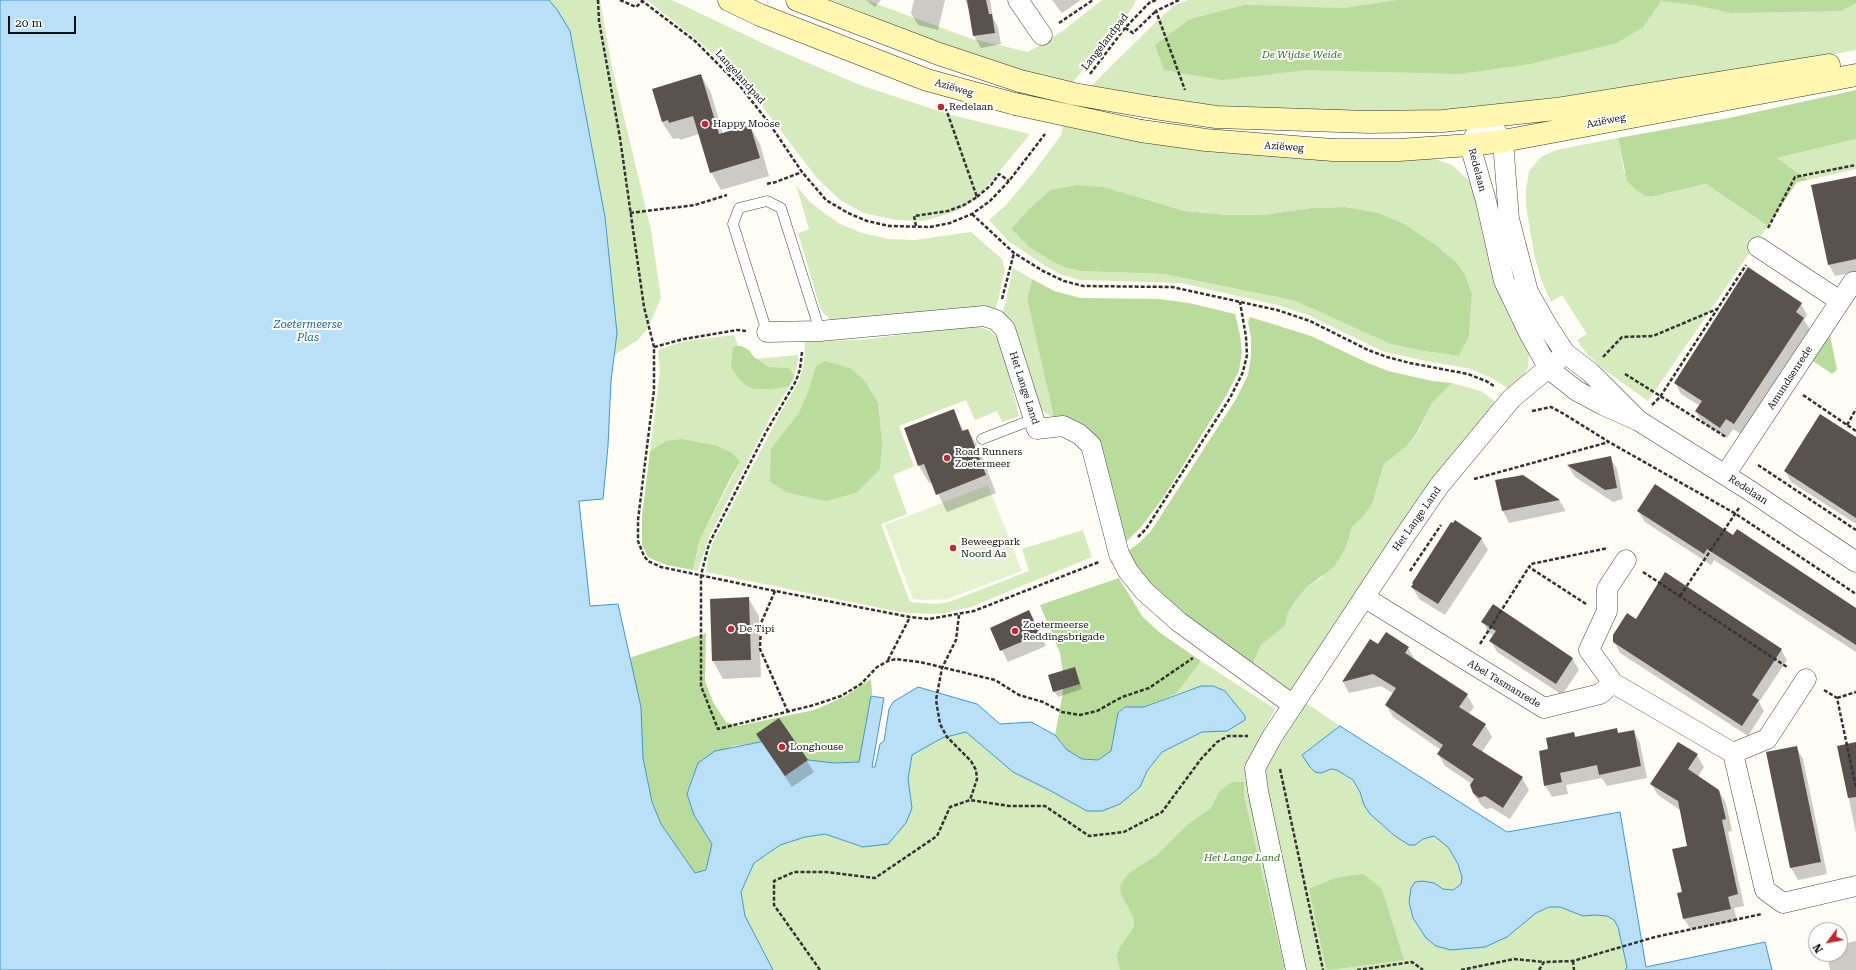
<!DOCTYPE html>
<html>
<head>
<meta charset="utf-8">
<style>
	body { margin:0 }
	#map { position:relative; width:1856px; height:970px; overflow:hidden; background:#fffdf5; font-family:"Roboto Serif",serif }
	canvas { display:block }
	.north { position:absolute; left:1808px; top:922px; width:40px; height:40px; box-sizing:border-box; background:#fff; border:1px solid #a0a0a0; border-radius:50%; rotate:238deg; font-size:11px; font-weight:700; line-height:16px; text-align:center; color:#111 }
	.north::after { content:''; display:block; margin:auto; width:14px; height:18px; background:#c4262e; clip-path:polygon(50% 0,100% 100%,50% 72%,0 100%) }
	.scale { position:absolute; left:8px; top:16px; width:68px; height:18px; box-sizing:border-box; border:2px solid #111; border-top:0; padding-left:5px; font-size:12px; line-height:14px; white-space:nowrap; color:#111; -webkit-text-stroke:3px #fff; paint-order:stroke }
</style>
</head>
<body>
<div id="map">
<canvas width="1856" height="970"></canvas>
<div class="north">N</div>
<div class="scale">20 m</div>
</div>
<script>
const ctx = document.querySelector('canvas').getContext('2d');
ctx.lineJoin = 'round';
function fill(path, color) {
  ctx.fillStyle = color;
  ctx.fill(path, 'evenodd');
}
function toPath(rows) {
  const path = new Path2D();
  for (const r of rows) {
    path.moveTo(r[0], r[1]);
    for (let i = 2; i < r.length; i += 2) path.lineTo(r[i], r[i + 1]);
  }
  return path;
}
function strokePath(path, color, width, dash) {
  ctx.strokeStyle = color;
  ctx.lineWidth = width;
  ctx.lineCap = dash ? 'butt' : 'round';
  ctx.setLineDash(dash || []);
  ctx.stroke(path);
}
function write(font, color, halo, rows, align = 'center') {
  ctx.font = font + ' "Roboto Serif",serif';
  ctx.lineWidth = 4;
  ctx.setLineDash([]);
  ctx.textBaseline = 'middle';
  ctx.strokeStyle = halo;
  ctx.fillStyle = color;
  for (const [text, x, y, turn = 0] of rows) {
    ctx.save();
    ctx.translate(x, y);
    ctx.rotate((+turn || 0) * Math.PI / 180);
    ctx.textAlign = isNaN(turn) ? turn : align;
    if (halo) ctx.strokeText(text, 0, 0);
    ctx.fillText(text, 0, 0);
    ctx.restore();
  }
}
fill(toPath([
	[549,0,600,0,612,67,651,230,661,298,648,328,638,340,614,355,617,333,605,217,570,31],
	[647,0,672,0,771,47,860,85,951,115,1030,134,989,184,973,201,957,211,924,221,896,220,863,213,840,200,817,178,754,96,726,66,696,39],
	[831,0,866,0,969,38,1028,52,1064,30,1102,0,1136,0,1134,5,1116,30,1073,82,1071,89,970,55],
	[1188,0,1856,0,1856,50,1779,65,1450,113,1379,116,1181,104,1085,92,1158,20,1175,5],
	[1063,126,1099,133,1435,159,1452,165,1468,180,1473,188,1492,272,1511,320,1529,354,1528,368,1524,375,1509,389,1493,379,1471,369,1421,360,1382,351,1308,315,1277,305,1181,283,1080,280,1062,275,1047,267,1008,241,989,220,1005,206,1033,173,1061,135],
	[1077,185,1104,187,1185,211,1227,215,1263,215,1312,208,1345,207,1375,212,1458,264,1466,277,1472,294,1469,337,1459,356,1424,351,1296,301,1164,274,1080,271,1066,268,1029,247,1011,229,1028,210,1050,190],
	[1618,138,1624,172,1654,196,1706,184,1768,226,1648,401,1606,371,1587,354,1577,340,1587,334,1562,295,1551,302,1541,279,1534,254,1526,206,1526,190,1529,171,1541,157,1556,150],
	[1856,139,1856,169,1808,180,1777,158],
	[796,185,809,201,824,213,840,224,862,233,889,239,915,240,971,232,1002,259,1005,270,996,309,989,307,831,320,825,315,820,308,798,233,809,229],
	[1013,268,1032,279,1027,299,1054,418,1041,410,1034,400,1015,326,1003,313],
	[970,326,977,326,990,331,1001,342,1019,416,1002,422,997,411,975,420,966,400,899,426,914,466,893,475,907,514,881,524,910,602,936,604,949,602,1029,571,1022,549,1083,530,1092,557,971,607,945,613,929,614,899,612,706,572,708,558,712,544,782,410,799,381,804,362,805,342,868,339],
	[734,335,744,360,798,355,798,360,794,379,770,418,709,537,698,571,693,570,699,542,740,462,666,441,650,451,660,371,658,352,660,349,685,341],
	[1452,383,1481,391,1496,402,1466,438,1291,694,1252,666,1261,645,1285,626,1288,613,1295,601,1307,587,1321,578,1346,547,1352,527,1363,517,1372,504,1384,464,1407,446,1418,433,1432,403],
	[1201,661,1275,709,1261,736,1280,745,1306,703,1340,726,1302,755,1321,773,1331,769,1337,770,1353,781,1360,792,1364,805,1415,845,1423,839,1434,836,1448,847,1458,864,1462,877,1461,884,1453,890,1443,889,1434,883,1409,902,1413,918,1426,938,1451,950,1485,947,1507,937,1536,913,1549,907,1560,907,1583,916,1595,915,1607,916,1614,920,1618,927,1627,967,1625,970,773,970,745,916,741,892,754,863,780,845,805,837,825,834,863,847,912,808,908,779,912,755,942,738,966,732,1013,772,1051,791,1087,811,1140,787,1147,771,1162,752,1202,732,1214,731,1201,686,1176,694]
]), '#d5ebbd');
fill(toPath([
	[1398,0,1856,0,1856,3,1841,11,1731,13,1695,5,1661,1,1643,27,1617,43,1530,64,1459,74,1307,70,1222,80,1164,70,1155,45,1190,19,1245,5,1344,8],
	[1856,90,1856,139,1777,158,1808,180,1797,182,1768,226,1706,184,1654,196,1645,196,1635,189,1627,181,1618,138,1729,118],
	[1077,185,1104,187,1185,211,1227,215,1262,215,1312,208,1345,207,1375,212,1402,223,1433,243,1458,264,1466,277,1472,294,1469,337,1459,356,1424,351,1391,344,1296,301,1164,274,1080,271,1066,268,1050,260,1029,247,1011,229,1028,210,1050,190],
	[1032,279,1054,291,1080,298,1159,299,1189,303,1235,314,1240,335,1242,352,1239,371,1227,394,1165,495,1142,526,1127,541,1125,541,1101,451,1054,418,1027,299],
	[1250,317,1311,336,1368,363,1388,371,1432,381,1452,383,1432,403,1417,433,1407,446,1384,464,1372,504,1363,517,1352,527,1346,547,1334,567,1307,587,1295,601,1288,613,1285,626,1261,645,1252,666,1187,616,1142,577,1128,551,1139,543,1151,531,1236,399,1248,375,1251,356,1251,338,1248,322],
	[1830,335,1837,370,1832,374,1813,361],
	[736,346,741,346,749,350,754,357,768,367,789,368,794,376,789,386,772,389,755,389,747,386,739,379,731,367,733,347],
	[825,361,850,368,864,380,878,403,882,443,880,469,856,493,826,501,785,492,770,481,771,449,799,413,808,392,816,366],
	[682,439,717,446,732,453,740,462,730,479,699,542,693,570,667,565,654,560,648,557,642,545,642,517,650,451,666,441],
	[1119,578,1142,616,1159,632,1201,661,1176,694,1144,707,1124,707,1118,713,1111,751,1098,760,1082,759,1067,750,1055,735,1062,698,1064,681,1060,653,1040,605],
	[706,633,705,681,713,702,726,722,738,726,814,710,844,697,871,679,872,693,859,762,834,763,808,760,764,742,733,746,698,763,687,794,694,815,712,844,706,870,695,873,661,824,652,802,643,758,641,707,629,658],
	[1232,782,1244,782,1244,796,1284,967,1283,970,1120,970,1117,955,1120,947,1134,927,1134,919,1121,894,1120,885,1129,873,1157,855,1186,826,1211,808,1219,792],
	[1363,874,1382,889,1404,960,1329,970,1326,968,1309,889,1335,878]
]), '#b9dc9c');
fill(toPath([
	[988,485,1022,571,947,599,924,600,913,599,885,525]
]), '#e6f2cf');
const water = toPath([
	[0,0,549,0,558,11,570,31,605,217,617,333,611,381,608,446,603,499,579,501,590,606,618,604,641,707,643,758,652,802,661,824,695,873,706,870,712,844,694,815,687,794,698,763,715,751,765,741,808,760,834,763,859,762,871,696,884,698,872,767,875,767,880,744,884,741,889,709,893,702,918,687,977,704,1000,724,1031,722,1055,735,1067,750,1082,759,1098,760,1111,751,1118,713,1125,707,1144,707,1201,686,1213,686,1225,691,1245,716,1245,720,1227,731,1202,732,1162,752,1147,771,1140,787,1120,804,1102,811,1087,811,1051,791,1013,772,966,732,942,738,912,755,908,779,912,808,906,823,888,844,863,847,825,834,805,837,780,845,754,863,741,892,745,916,773,970,0,970,0,0],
	[1340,726,1507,832,1620,812,1646,967,1765,942,1772,970,1625,970,1627,967,1618,927,1614,920,1607,916,1595,915,1583,916,1560,907,1549,907,1536,913,1507,937,1485,947,1451,950,1436,946,1426,938,1413,918,1409,902,1411,888,1415,882,1422,881,1434,883,1443,889,1453,890,1461,884,1462,877,1458,864,1448,847,1434,836,1423,839,1415,845,1409,845,1395,836,1370,814,1364,805,1360,792,1353,780,1337,770,1331,769,1321,773,1315,772,1310,767,1302,755,1340,726]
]);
fill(water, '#b9e0f7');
strokePath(water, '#3f96cf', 1);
fill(toPath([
	[866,0,881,0,875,7],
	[914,0,945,0,938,30,918,25,911,13],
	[965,0,990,0,993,18,998,27,1001,44,981,48,974,36,970,13],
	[1052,0,1081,0,1062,13],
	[701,75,711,93,723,134,750,126,760,144,769,176,721,190,711,172,699,134,680,140,679,138,673,139,662,122],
	[1856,177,1856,272,1835,276,1829,265,1812,186],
	[1801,304,1807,315,1804,320,1810,329,1741,434,1733,429,1727,438,1703,423,1696,412,1700,406,1681,394,1675,383],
	[953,410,964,431,968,430,978,447,996,493,947,512,932,482,929,483,919,466],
	[1856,438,1856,524,1791,482,1785,471],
	[1610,457,1617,469,1623,499,1613,502,1575,477,1568,466],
	[1523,476,1559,500,1566,511,1509,523,1503,511,1496,481],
	[1638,511,1733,536,1856,609,1856,652,1714,560,1711,565,1645,522],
	[1481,538,1488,550,1445,615,1419,599,1412,587],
	[748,598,759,616,761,677,723,679,713,661,711,599],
	[1029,611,1046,646,1008,662,991,628],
	[1636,620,1781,650,1787,660,1759,702,1764,711,1748,736,1620,653,1614,642],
	[1483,622,1572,658,1579,670,1562,695,1497,652,1491,641,1493,636,1489,633],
	[1378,646,1408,648,1415,660,1467,695,1474,707,1469,714,1485,725,1492,737,1482,752,1522,778,1529,790,1510,819,1492,808,1486,809,1481,805,1473,793,1472,784,1445,766,1438,754,1441,750,1393,717,1386,705,1394,694,1381,686,1349,693,1343,682],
	[1075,668,1082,689,1058,697,1054,691],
	[1616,729,1619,734,1634,731,1640,743,1647,778,1607,786,1602,778,1566,785,1568,794,1552,797,1545,785,1549,749,1574,733,1576,738],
	[1856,743,1856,833,1838,747],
	[764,746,807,761,814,772,792,787],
	[1796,747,1803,759,1827,874,1798,880,1791,868,1767,753],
	[1697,755,1704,767,1698,777,1719,791,1726,803,1732,831,1728,832,1744,906,1734,908,1737,921,1691,930,1684,919,1683,892,1688,846,1680,810,1658,795,1651,784],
	[1842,934,1847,943,1856,941,1856,970,1830,970,1827,954,1840,954,1840,935]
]), '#0003');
fill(toPath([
	[967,0,986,0,989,14,992,14,995,33,973,36],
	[701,74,719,134,750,125,760,158,710,173,693,116,669,123,668,120,662,122,652,89],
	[1856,176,1856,259,1828,265,1811,185],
	[1748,267,1802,303,1796,312,1804,318,1734,424,1726,419,1720,428,1695,411,1702,401,1674,383],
	[954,409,962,431,968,429,986,475,936,495,924,464,918,466,904,428],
	[1820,414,1856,437,1856,518,1784,471],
	[1611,456,1617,488,1605,490,1567,465],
	[1523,475,1560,500,1502,511,1495,480],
	[1655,484,1733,535,1737,529,1856,608,1856,645,1707,549,1704,554,1637,511],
	[1455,520,1482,538,1438,604,1411,587,1413,584,1412,583,1451,522,1453,523],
	[1665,572,1782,649,1752,695,1759,700,1742,726,1613,642,1613,635,1627,613,1636,619],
	[749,597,751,660,712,661,710,599],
	[1493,604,1573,658,1556,684,1489,641,1496,631,1481,622],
	[1029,610,1040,634,1000,651,990,628],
	[1386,632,1409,647,1405,653,1468,694,1459,707,1486,724,1472,745,1523,777,1503,808,1485,796,1479,798,1473,793,1470,785,1474,779,1437,754,1443,745,1385,705,1396,688,1373,674,1342,682,1370,639,1378,644],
	[1075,667,1080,684,1053,692,1048,675],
	[779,718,808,760,785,776,756,734],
	[1617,728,1618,733,1634,730,1641,766,1599,775,1597,765,1560,773,1562,782,1544,786,1539,751,1548,749,1546,738,1574,732,1575,737],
	[1678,742,1698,754,1688,769,1719,790,1726,819,1722,820,1738,894,1728,897,1731,909,1683,919,1677,893,1682,892,1672,849,1687,846,1678,801,1650,784],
	[1856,742,1856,797,1848,798,1837,746],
	[1797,746,1821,862,1790,868,1766,752]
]), '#5a524d');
const lane = toPath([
	[767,332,733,224,739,208,767,201,781,208,820,331],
	[982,439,1034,419]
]);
const street = toPath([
	[1018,0,1042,35],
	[1758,247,1840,301],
	[767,332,820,331,984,316,996,320,1005,329,1037,429,1063,426,1079,434,1091,445,1119,554,1128,571,1144,591,1179,622,1293,705],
	[1639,421,1590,372,1565,353,1548,327,1528,292,1509,219,1503,141,1485,117,1470,145,1486,201,1504,281,1529,333,1549,369,1577,391,1603,405,1639,421,1749,490,1856,562],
	[1725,475,1853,282,1856,282],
	[1364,597,1544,708,1600,694,1613,683,1589,650,1607,611,1607,589,1626,560],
	[1806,679,1767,739,1733,753,1765,890,1783,903,1856,886],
	[1613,683,1733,753],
	[1296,970,1258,791,1255,768,1272,737,1404,537,1439,486,1512,398,1558,360]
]);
const secondary = toPath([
	[729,0,760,15,927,80,1015,104],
	[797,0,939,54,1020,81],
	[1155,108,1216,117,1369,122,1443,121,1556,109,1829,65],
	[1141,131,1206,140,1333,150,1399,150,1470,145,1503,141,1856,75]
]);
strokePath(lane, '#444', 11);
strokePath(street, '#444', 21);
strokePath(secondary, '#333', 23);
strokePath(toPath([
	[598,0,599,21,620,138,644,307,654,347,654,390,638,520,638,541,644,556,648,561,661,567,775,591,910,617,929,619,974,611,1099,562],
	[620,0,636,7,643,1],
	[641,0,695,41,740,86,769,123,802,172,826,200,848,213,867,221,889,226,930,227,950,223,972,214,990,201,1009,181,1045,134],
	[1179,0,1156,11,1185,90],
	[1059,23,1093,0],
	[1125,28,1133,33,1156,11],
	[1090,74,1125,28,1149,3,1156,0],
	[773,183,802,172],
	[767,184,773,182],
	[977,197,991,185,999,174,1009,181],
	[630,213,695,205,727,195],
	[972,214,1014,253,1043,271,1064,281,1083,286,1172,287,1277,310,1310,321,1368,350,1387,357,1410,363,1468,374,1486,381,1494,386],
	[916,226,914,216,948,211,964,205,977,197,946,109],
	[1768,228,1795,177,1856,165],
	[1002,299,1014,253],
	[654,347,684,339,737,330,746,331],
	[802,352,800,369,796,381,766,432,709,544,701,575,701,686,718,729,814,705,841,696,861,684,877,667,888,661,896,659,920,662,995,680,1019,695,1043,702,1062,712,1080,715,1097,711,1122,697,1149,688,1193,658],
	[1603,357,1622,337,1653,336,1717,309],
	[1625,374,1726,437],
	[1803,395,1856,431],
	[1652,405,1660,397,1746,265],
	[1532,411,1551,407,1564,414,1609,442,1736,514,1856,594],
	[1847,425,1856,409],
	[1758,465,1856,530],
	[1474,479,1609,442],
	[1138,537,1146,529,1230,398,1243,372,1247,355,1246,337,1240,302],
	[1410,571,1441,525],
	[1643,572,1787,667],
	[775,591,761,623,760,649,788,712],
	[1680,596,1739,508],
	[1586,604,1529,567,1531,564,1608,548],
	[959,615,956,640,942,668,936,700,940,724,947,737,971,761,976,770,977,779,970,800],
	[1480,644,1529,567],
	[888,660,910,617],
	[1824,690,1837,698,1856,788],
	[1837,698,1856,692],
	[1280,769,1323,970],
	[1573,961,1574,970],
	[820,970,774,905,774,881,794,872,826,872,875,878,937,836,950,807,970,800,1009,806,1045,806,1089,836,1124,832,1162,812,1201,759,1217,742,1228,736,1248,736],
	[1357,970,1412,962,1423,970],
	[1461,970,1514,959,1544,962],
	[1539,970,1544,962,1573,961,1655,937,1762,914]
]), '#333', 2.5, [4, 2]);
strokePath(lane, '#fff', 10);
strokePath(street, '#fff', 20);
strokePath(secondary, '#fff6b0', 22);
const secondaryBridge = toPath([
	[1020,81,1074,94,1155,108],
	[1015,104,1141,131]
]);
strokePath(secondaryBridge, '#333', 23, []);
strokePath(secondaryBridge, '#fff6b0', 22);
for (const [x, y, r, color] of [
	[941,107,4,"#c4262e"],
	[705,124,4,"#c4262e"],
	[947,458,4,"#c4262e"],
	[953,548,4,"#c4262e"],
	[731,629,4,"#c4262e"],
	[1015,631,4,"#c4262e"],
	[782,747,4,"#c4262e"]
]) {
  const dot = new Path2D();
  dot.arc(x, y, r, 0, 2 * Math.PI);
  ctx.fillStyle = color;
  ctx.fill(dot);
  strokePath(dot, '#fff', 1.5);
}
write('10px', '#111', '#fff', [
	["Langelandpad",1105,42,-52],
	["Langelandpad",740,77,48],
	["Aziëweg",954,88,16],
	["Aziëweg",1606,121,-11],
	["Aziëweg",1284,147,4],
	["Redelaan",1477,170,75],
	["Amundsenrede",1790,378,-57],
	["Het Lange Land",1024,388,72],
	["Redelaan",1748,490,33],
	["Het Lange Land",1417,519,-55],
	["Abel Tasmanrede",1504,684,31]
]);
write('italic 10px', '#2f6b1f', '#fff', [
	["De Wijdse Weide",1302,55],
	["Het Lange Land",1242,858]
]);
write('10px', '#111', '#fff', [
	["Redelaan",949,107],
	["Happy Moose",713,124],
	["Road Runners",955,452],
	["Zoetermeer",955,464],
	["Beweegpark",961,542],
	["Noord Aa",961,554],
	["Zoetermeerse",1023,625],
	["Reddingsbrigade",1023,637],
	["De Tipi",739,629],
	["Longhouse",790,747]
], 'left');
write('italic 11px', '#1768a6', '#fff', [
	["Zoetermeerse",308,325],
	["Plas",308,338]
]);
</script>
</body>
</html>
